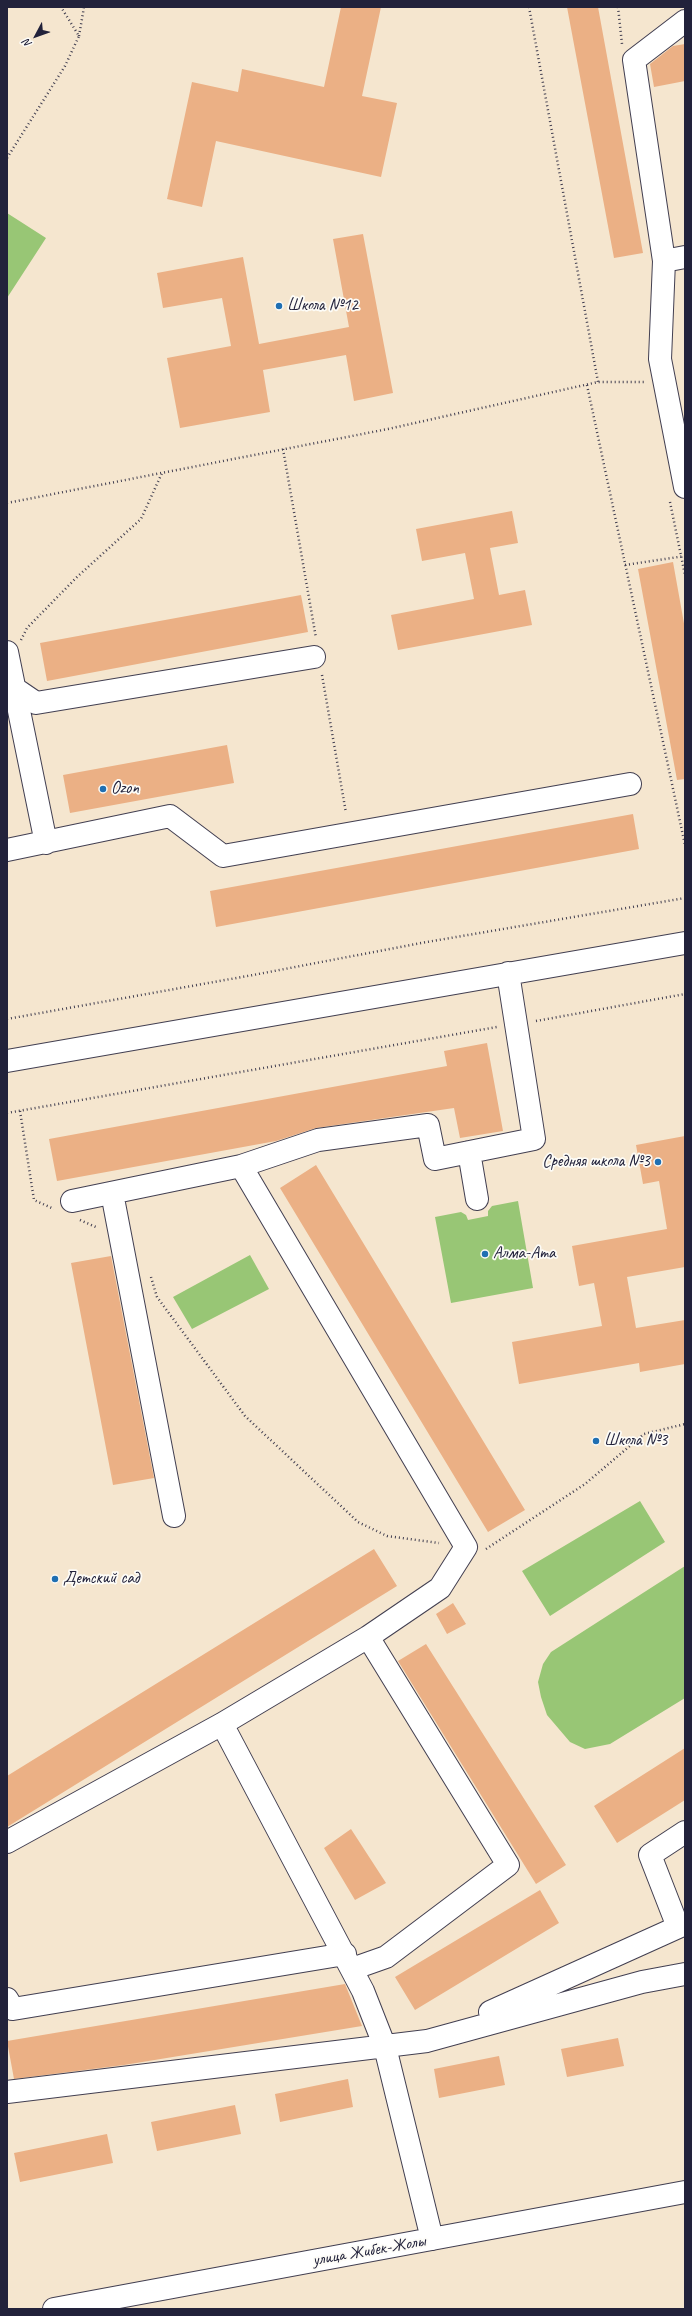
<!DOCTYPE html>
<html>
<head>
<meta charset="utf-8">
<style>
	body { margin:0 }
	#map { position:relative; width:692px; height:2316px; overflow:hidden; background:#f5e6cf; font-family:Caveat,sans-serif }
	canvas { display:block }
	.frame { position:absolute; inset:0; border:8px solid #22223b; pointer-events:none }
	.north { position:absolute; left:16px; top:16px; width:40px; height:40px; -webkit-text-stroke:3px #fdfcf7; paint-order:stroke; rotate:229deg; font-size:11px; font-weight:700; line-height:16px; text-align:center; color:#22223b }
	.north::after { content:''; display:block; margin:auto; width:14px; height:18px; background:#22223b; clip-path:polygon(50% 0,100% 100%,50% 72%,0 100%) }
</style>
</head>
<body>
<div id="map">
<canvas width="692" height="2316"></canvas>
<div class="frame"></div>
<div class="north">N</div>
</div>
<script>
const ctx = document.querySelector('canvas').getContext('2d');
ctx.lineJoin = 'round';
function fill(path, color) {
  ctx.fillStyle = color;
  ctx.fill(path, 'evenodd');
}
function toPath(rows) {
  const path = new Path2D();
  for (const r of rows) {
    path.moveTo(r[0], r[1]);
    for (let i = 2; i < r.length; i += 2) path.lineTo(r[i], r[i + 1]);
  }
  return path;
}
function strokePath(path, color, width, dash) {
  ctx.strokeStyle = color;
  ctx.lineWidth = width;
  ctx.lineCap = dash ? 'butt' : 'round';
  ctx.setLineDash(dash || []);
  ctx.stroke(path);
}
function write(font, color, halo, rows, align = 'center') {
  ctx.font = font + ' Caveat,sans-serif';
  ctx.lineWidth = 3.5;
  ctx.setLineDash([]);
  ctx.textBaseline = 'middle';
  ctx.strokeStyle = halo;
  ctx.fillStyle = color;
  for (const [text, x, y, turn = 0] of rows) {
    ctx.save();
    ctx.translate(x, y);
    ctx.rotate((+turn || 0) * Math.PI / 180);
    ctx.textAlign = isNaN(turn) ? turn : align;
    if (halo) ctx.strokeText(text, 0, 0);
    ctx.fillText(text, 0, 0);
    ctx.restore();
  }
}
fill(toPath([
	[7,213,46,238,7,298],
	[518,1201,533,1288,451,1303,435,1217,461,1212,466,1215,468,1220,488,1216,488,1211,492,1206],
	[250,1255,269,1289,192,1329,173,1297],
	[640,1501,665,1542,550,1616,522,1571],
	[685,1566,685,1698,610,1744,585,1749,570,1742,547,1715,541,1697,538,1682,543,1664,551,1652]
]), '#98c675');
fill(toPath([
	[341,7,381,7,362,96,397,103,381,177,216,141,202,207,167,199,192,82,238,92,242,69,324,87],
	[567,7,598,7,643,253,614,258],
	[685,44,685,81,654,87,650,64,673,46],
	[363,234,393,393,354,401,346,355,263,370,270,412,180,428,167,358,231,346,222,298,163,308,157,273,243,257,259,344,349,327,333,239],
	[512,511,518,543,490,548,499,595,525,590,532,625,398,650,391,615,474,599,465,553,422,561,416,529],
	[673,562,685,629,685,779,677,780,638,569],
	[301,595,308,632,47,681,40,643],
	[227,745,234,783,70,813,63,775],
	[633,814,639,849,216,927,210,891],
	[487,1043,503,1131,460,1138,454,1108,316,1128,276,1141,57,1181,49,1139,447,1066,444,1051],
	[685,1136,685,1267,627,1277,636,1328,685,1320,685,1364,640,1372,639,1363,519,1384,512,1342,602,1326,594,1283,579,1286,572,1246,667,1229,659,1181,643,1184,636,1145],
	[316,1165,525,1510,488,1532,280,1188],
	[111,1256,154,1478,113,1485,71,1263],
	[374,1549,397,1586,7,1827,7,1776],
	[453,1603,466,1624,447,1634,436,1614],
	[426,1644,566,1865,536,1884,398,1661],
	[685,1748,685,1800,617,1843,594,1806],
	[351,1829,386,1883,355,1900,324,1848],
	[540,1890,559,1923,415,2010,395,1977],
	[345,1984,362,2026,124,2065,14,2079,7,2041],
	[618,2038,624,2066,567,2077,561,2049],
	[499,2056,505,2085,439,2098,434,2069],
	[348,2079,353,2107,280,2122,275,2094],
	[235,2105,241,2134,157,2151,151,2122],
	[107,2134,113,2163,20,2182,14,2153]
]), '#ebb085');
const minor = toPath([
	[685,21,634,60,664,261,660,359,685,487],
	[664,261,685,257],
	[7,652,46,843],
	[7,689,14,688,36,703,314,657],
	[7,850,170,816,223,856,630,784],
	[7,1061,685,943],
	[469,1152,477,1199],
	[112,1193,174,1516],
	[72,1201,241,1166],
	[222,1724,363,1991,385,2047,432,2239],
	[7,1842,222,1724,368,1637,440,1588,466,1547,241,1166,318,1140,428,1125,435,1159,534,1139,508,973],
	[678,1927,650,1855,685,1832],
	[352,1969,386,1957,508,1865,368,1637],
	[7,1999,13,2009,345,1954],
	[490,2012,685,1924],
	[7,2092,427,2041,642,1982,685,1974],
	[54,2309,685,2192]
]);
strokePath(minor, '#423f51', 24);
strokePath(toPath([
	[529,7,598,382],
	[618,7,622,44],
	[79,36,84,7],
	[7,158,65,66,79,36,61,7],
	[587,385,685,845],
	[283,449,316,638],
	[670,502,685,575],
	[7,503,388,429,598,382,644,382],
	[625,565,685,556],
	[21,640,27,628,77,577,141,519,162,473],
	[322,675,346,813],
	[7,1019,253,975,421,943,685,898],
	[536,1021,685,994],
	[20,1111,34,1200,54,1209],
	[7,1113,497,1027],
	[80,1220,98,1228],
	[151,1277,157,1297,245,1416,358,1522,387,1536,439,1543],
	[486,1549,585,1484,644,1434,685,1424]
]), '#423f51', 2.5, [1, 3]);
strokePath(minor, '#fff', 22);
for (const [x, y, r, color] of [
	[279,306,4,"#1f6fb2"],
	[103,789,4,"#1f6fb2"],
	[658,1162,4,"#1f6fb2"],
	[485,1254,4,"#1f6fb2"],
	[596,1441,4,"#1f6fb2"],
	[55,1579,4,"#1f6fb2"]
]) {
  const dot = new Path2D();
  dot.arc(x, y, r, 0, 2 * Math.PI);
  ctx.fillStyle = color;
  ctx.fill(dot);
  strokePath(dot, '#fdfcf7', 1.5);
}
write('17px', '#22223b', '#fdfcf7', [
	["Школа №12",287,306],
	["Ozon",111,789],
	["Средняя школа №3",650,1162,"right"],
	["Алма-Ата",493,1254],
	["Школа №3",604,1441],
	["Детский сад",63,1579]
], 'left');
write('17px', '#22223b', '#fdfcf7', [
	["улица Жибек-Жолы",369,2251,-10]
]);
</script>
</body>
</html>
